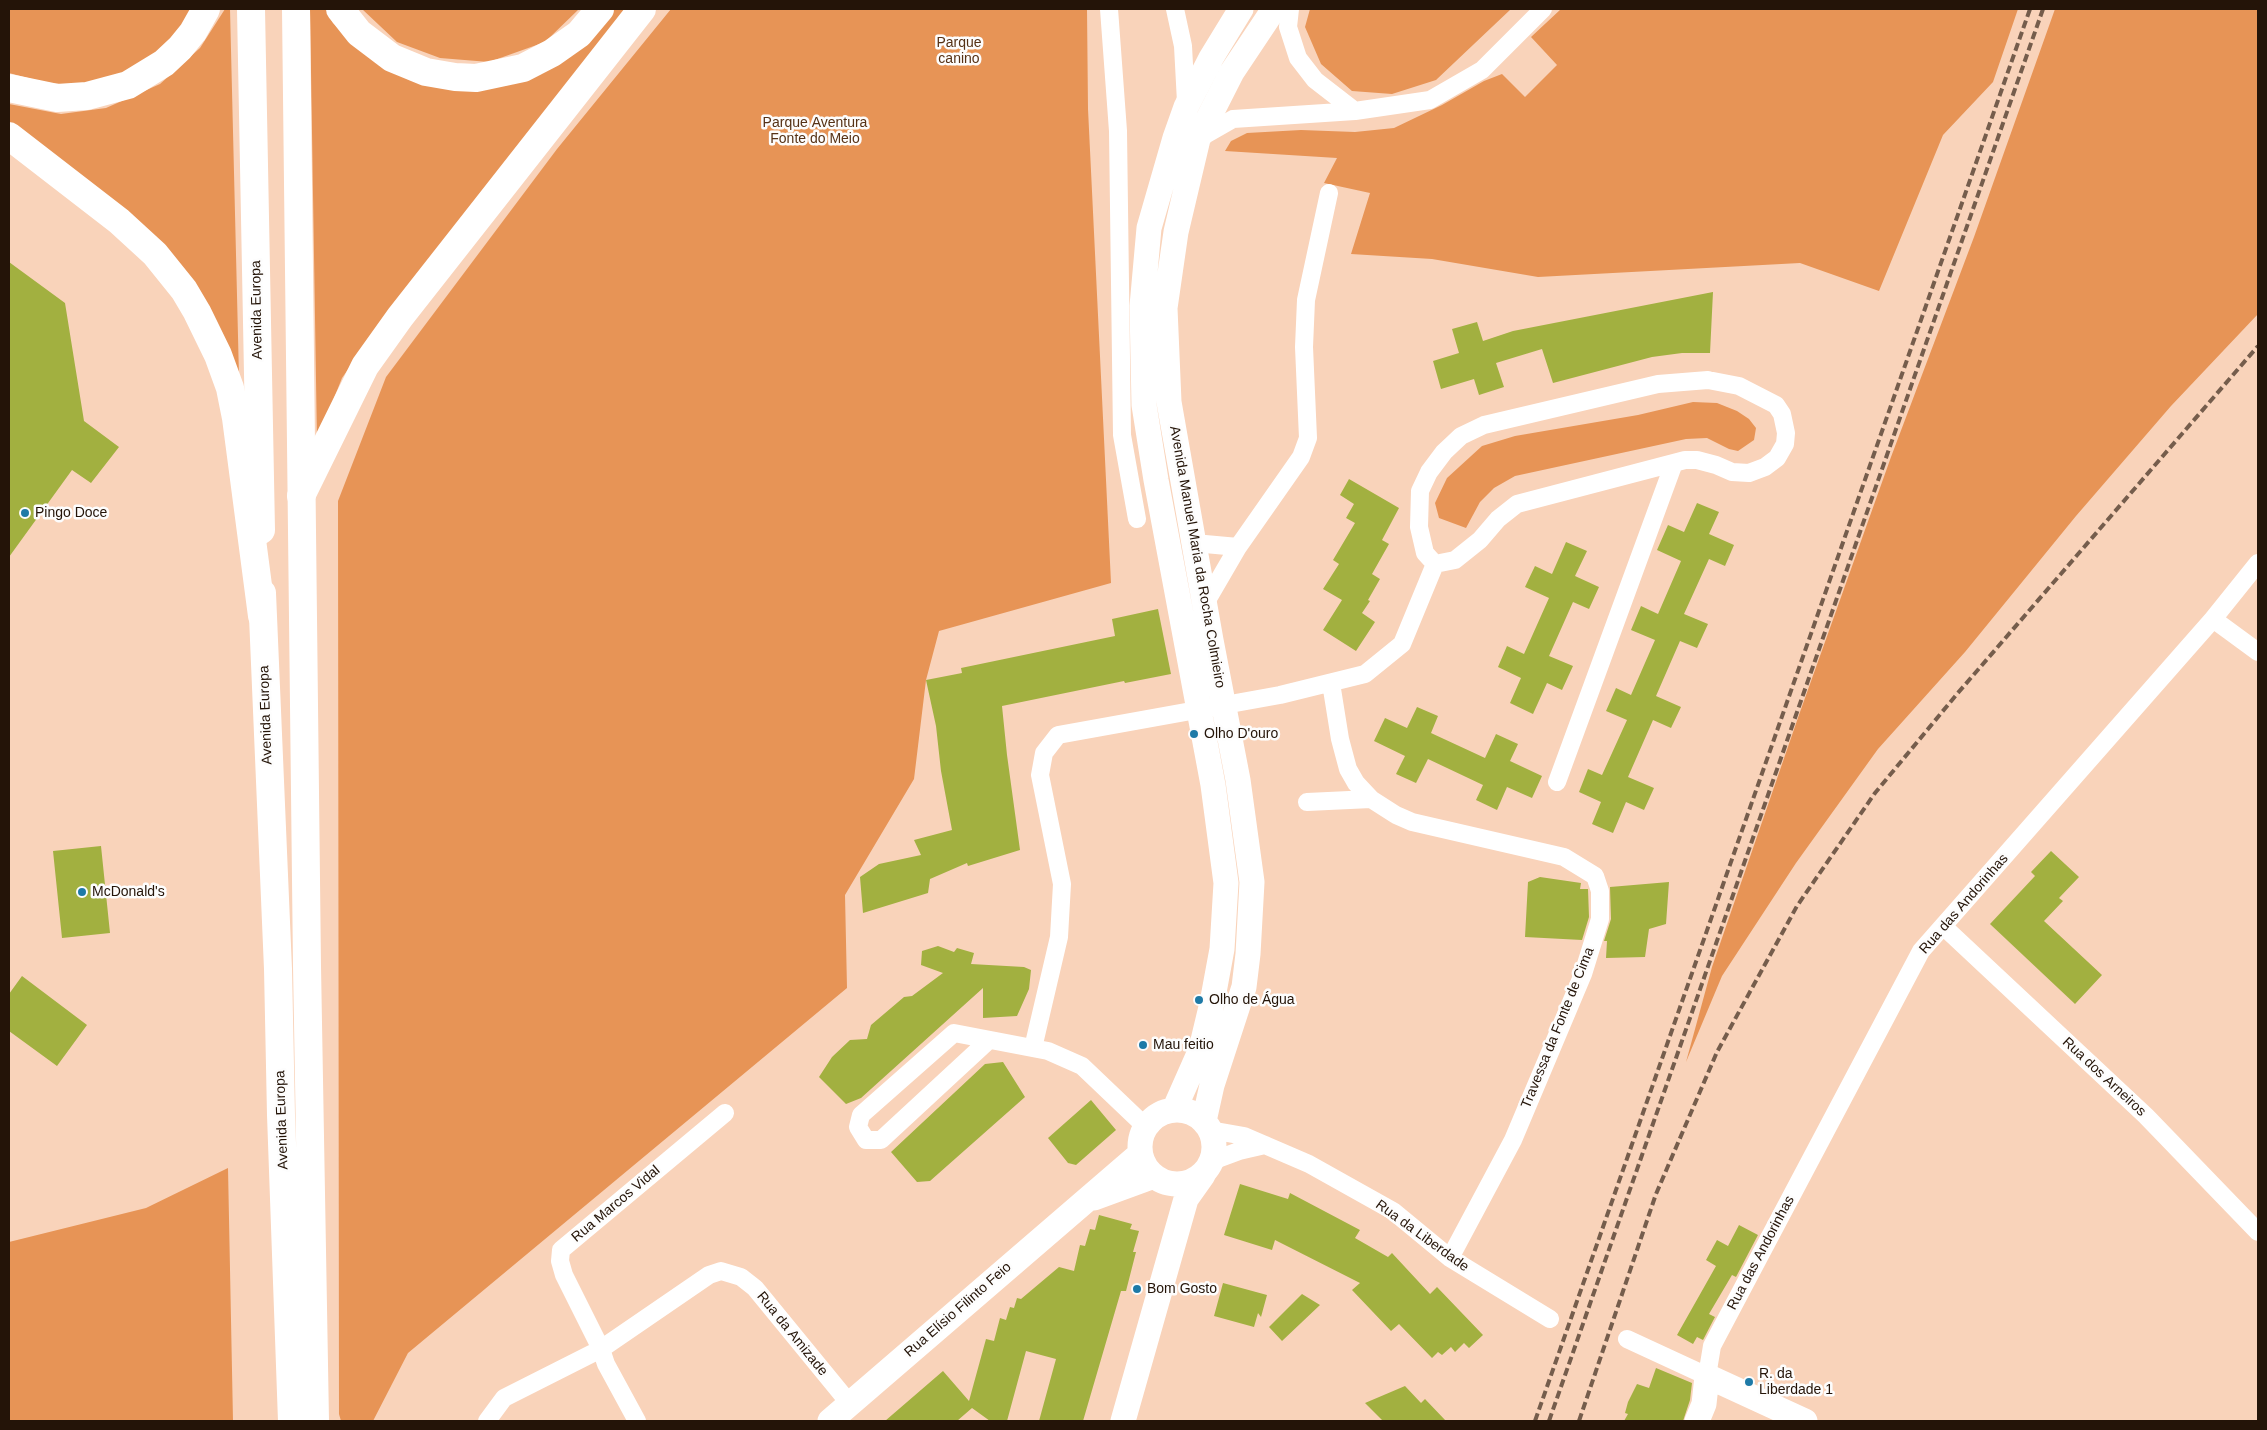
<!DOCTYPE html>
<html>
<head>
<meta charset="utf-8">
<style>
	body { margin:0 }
	#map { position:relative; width:2267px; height:1430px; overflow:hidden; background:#f9d3ba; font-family:Helvetica,sans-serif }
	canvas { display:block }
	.frame { position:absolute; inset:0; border:10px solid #241408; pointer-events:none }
</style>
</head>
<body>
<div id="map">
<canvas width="2267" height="1430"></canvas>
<div class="frame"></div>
</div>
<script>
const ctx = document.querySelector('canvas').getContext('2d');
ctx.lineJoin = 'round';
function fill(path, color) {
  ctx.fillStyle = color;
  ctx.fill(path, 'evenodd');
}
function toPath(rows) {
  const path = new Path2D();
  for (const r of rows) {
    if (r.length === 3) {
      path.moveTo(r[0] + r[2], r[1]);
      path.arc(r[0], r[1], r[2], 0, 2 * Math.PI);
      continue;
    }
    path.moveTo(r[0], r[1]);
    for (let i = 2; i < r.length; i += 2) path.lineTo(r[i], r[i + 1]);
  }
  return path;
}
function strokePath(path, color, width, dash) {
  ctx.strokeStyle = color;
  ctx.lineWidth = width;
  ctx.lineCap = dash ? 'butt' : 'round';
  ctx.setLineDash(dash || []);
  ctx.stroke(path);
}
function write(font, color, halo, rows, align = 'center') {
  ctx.font = font + ' Helvetica,sans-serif';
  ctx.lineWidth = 5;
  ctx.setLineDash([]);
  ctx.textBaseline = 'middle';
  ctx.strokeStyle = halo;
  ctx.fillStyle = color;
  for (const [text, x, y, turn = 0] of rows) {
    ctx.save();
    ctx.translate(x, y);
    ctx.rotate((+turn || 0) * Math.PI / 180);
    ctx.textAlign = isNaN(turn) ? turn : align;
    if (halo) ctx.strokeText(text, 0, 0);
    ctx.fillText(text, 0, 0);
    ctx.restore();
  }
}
fill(toPath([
	[9,9,193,9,169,43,127,73,88,86,47,83,9,73],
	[225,9,230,9,239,377,92,185,9,123,9,104,61,114,106,108,160,84,200,48],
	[310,9,326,9,333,23,378,64,497,86,613,9,627,9,394,303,342,378,317,441],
	[362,9,579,9,545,42,489,62,440,58,397,42],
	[671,9,1087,9,1088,109,1111,583,939,631,926,680,914,779,845,895,847,988,408,1353,373,1421,341,1421,339,1414,338,501,386,377,557,149],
	[1310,9,1511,9,1436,80,1392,94,1352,91,1321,64,1305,27],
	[1561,9,2018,9,1993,82,1943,135,1879,291,1800,263,1538,277,1432,259,1351,254,1370,193,1324,183,1337,158,1225,151,1231,141,1247,133,1301,130,1355,132,1394,128,1442,105,1484,81,1502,74,1525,97,1557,65,1531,37],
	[2055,9,2258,9,2258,314,2171,406,2076,516,1965,652,1878,749,1796,863,1722,976,1686,1062,1712,967,1800,712,1891,457,1974,237],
	[1693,402,1717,403,1737,411,1749,419,1756,428,1754,440,1738,451,1729,449,1707,438,1686,439,1515,476,1494,488,1480,502,1466,528,1439,518,1435,503,1447,478,1482,446,1515,436,1638,415],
	[228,1168,233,1421,9,1421,9,1242,146,1208]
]), '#e79456');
fill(toPath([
	[9,262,65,303,84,421,119,447,91,483,72,470,9,557],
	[1713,292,1710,353,1682,353,1652,357,1553,383,1542,349,1496,363,1504,387,1479,395,1474,379,1441,389,1433,361,1459,353,1452,329,1477,322,1483,341,1513,331],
	[1349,479,1399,508,1382,540,1389,544,1372,574,1380,579,1368,600,1370,601,1362,613,1375,622,1356,651,1323,630,1342,600,1323,589,1339,564,1333,560,1355,523,1346,518,1354,504,1340,495],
	[1697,503,1719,512,1709,534,1734,545,1725,566,1709,559,1684,614,1708,624,1697,648,1680,641,1656,696,1681,707,1671,728,1653,720,1628,777,1654,788,1644,810,1626,802,1613,833,1592,824,1601,802,1579,792,1588,769,1602,775,1627,720,1606,711,1616,688,1631,695,1655,640,1631,630,1641,606,1658,614,1681,561,1657,550,1668,525,1684,532],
	[1566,542,1587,551,1575,576,1599,587,1589,609,1573,602,1549,656,1573,666,1562,690,1547,683,1533,714,1510,703,1521,678,1498,667,1507,646,1524,654,1549,598,1525,587,1535,566,1552,574],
	[1158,609,1171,674,1125,683,1124,681,1002,706,1007,755,1020,850,968,866,967,863,930,879,928,893,863,913,860,877,879,864,921,855,914,840,952,830,941,771,936,726,926,680,962,673,961,668,1115,636,1112,619],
	[1417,707,1438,716,1431,733,1485,758,1496,734,1518,744,1510,761,1542,776,1532,798,1507,787,1497,810,1476,800,1483,785,1428,759,1416,783,1396,774,1405,756,1374,741,1385,718,1407,728],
	[101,846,110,933,62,938,53,851],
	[2051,851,2079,877,2059,898,2063,901,2044,921,2102,975,2075,1004,1990,924,2035,876,2031,872],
	[1540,877,1581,883,1580,889,1588,889,1589,917,1582,940,1525,937,1528,882],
	[1669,882,1666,924,1649,929,1645,957,1606,958,1607,941,1604,941,1611,919,1610,887],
	[938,946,954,952,957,948,974,953,971,964,1024,967,1031,970,1029,989,1017,1016,983,1018,983,988,861,1098,846,1104,819,1077,832,1057,850,1040,867,1039,871,1025,904,997,912,996,943,973,921,965,922,951],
	[22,976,87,1025,57,1066,9,1031,9,994],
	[1003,1062,1025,1097,930,1181,917,1182,891,1152,985,1064],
	[1091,1100,1116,1130,1076,1165,1068,1163,1048,1138],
	[1240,1184,1288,1199,1290,1193,1360,1230,1355,1238,1388,1257,1392,1253,1430,1294,1437,1287,1483,1335,1469,1348,1464,1343,1455,1352,1451,1347,1442,1355,1438,1352,1432,1358,1399,1324,1391,1331,1352,1290,1360,1283,1275,1240,1272,1250,1224,1235],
	[1099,1215,1132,1224,1130,1229,1139,1231,1133,1252,1136,1252,1126,1291,1121,1291,1083,1421,1039,1421,1056,1359,1026,1351,1007,1421,990,1421,972,1408,957,1421,885,1421,943,1371,969,1401,986,1339,994,1341,1000,1318,1006,1320,1010,1307,1014,1308,1017,1298,1021,1299,1059,1267,1074,1271,1080,1245,1085,1246,1090,1229,1095,1230],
	[1739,1225,1758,1235,1736,1277,1732,1275,1709,1314,1715,1317,1703,1340,1697,1337,1693,1344,1677,1335,1716,1266,1706,1260,1717,1240,1728,1246],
	[1223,1283,1267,1295,1261,1317,1258,1313,1254,1327,1214,1316],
	[1302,1294,1320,1305,1282,1341,1269,1327],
	[1656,1368,1692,1383,1690,1400,1683,1421,1624,1421,1628,1414,1625,1413,1628,1402,1637,1384,1649,1388],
	[1405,1386,1421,1403,1425,1399,1446,1421,1383,1421,1365,1403]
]), '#a2b040');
strokePath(toPath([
	[1109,9,1118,131,1122,435,1137,519],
	[1175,9,1183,46,1186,102],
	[1355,111,1430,100,1482,70,1543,9],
	[1198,139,1233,119,1355,111,1315,80,1298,58,1288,27,1290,9],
	[1708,380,1739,386,1776,405,1782,414,1786,433,1785,444,1777,458,1765,467,1749,473,1732,472,1716,465,1697,460,1685,460,1517,504,1498,519,1480,540,1455,560,1435,564,1425,553,1419,527,1420,491,1429,472,1444,452,1461,436,1484,425,1658,384,1708,380],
	[1194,543,1238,547],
	[1206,602,1238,547,1301,457,1308,438,1304,347,1306,300,1329,193],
	[2213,619,2258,652],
	[1331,683,1340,739,1348,769,1356,783,1371,799],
	[1557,782,1674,463],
	[1307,802,1371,799,1396,815,1412,822,1564,857,1595,876,1600,891,1600,919,1583,974,1513,1140,1450,1258],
	[1944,927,2146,1116,2258,1232],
	[988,1041,881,1140,866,1140,858,1127,861,1115,954,1033,1048,1051,1082,1066,1146,1127],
	[1033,1048,1059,937,1062,884,1040,775,1044,753,1058,735,1280,695,1365,674,1402,644,1435,564],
	[1210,1130,1244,1136,1309,1164,1393,1211,1450,1258,1550,1319],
	[1212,1161,1239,1151,1265,1145],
	[1627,1339,1707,1376,1712,1346,1921,951,2213,619,2258,563],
	[487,1421,504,1398,601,1349,709,1275,721,1271,741,1277,755,1288,850,1404],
	[637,1421,606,1364,601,1349,564,1275,560,1261,561,1250,725,1113]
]), '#fff', 18);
strokePath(toPath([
	[1177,1147,37],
	[1174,1110,1201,1049,1212,1003,1222,949,1226,883,1213,785,1156,480,1144,405,1142,306,1149,228,1175,138,1186,107,1211,58,1241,9],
	[1204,1121,1212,1085,1244,987,1248,954,1252,882,1238,780,1211,640,1169,402,1165,308,1176,232,1198,139,1232,72,1274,9],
	[1094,1198,1154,1176],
	[830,1421,1140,1154],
	[1123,1421,1186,1199,1203,1175],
	[1697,1421,1704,1404,1707,1376,1805,1421]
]), '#fff', 25);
strokePath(toPath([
	[251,9,261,530],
	[296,9,307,966,315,1421],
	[262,593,278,969,281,1115,292,1421]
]), '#fff', 28);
strokePath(toPath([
	[340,9,359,33,392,58,426,72,455,77,476,78,523,68,552,53,579,34,600,9],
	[9,88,57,98,87,96,128,85,164,63,180,48,193,32,206,9],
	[9,136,119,221,155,254,184,290,197,312,218,355,230,388,236,418,262,616],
	[301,496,365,366,400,317,642,9]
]), '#fff', 28);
strokePath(toPath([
	[1535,1421,2030,9],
	[1549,1421,2043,9],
	[1579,1421,1656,1194,1717,1052,1797,906,1875,793,1957,694,2258,346]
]), '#755d4c', 4, [8, 4]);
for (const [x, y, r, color] of [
	[25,513,5,"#1e7aa7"],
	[1194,734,5,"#1e7aa7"],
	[82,892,5,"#1e7aa7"],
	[1199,1000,5,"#1e7aa7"],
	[1143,1045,5,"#1e7aa7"],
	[1137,1289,5,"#1e7aa7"],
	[1749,1382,5,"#1e7aa7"]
]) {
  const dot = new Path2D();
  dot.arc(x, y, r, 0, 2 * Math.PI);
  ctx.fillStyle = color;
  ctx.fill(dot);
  strokePath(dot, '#fdfdfd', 2);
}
write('14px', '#563216', '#fdfdfd', [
	["Parque",959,43],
	["canino",959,59],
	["Parque Aventura",815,123],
	["Fonte do Meio",815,139]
]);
write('14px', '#241408', '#fdfdfd', [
	["Avenida Europa",257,310,-91],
	["Avenida Manuel Maria da Rocha Colmieiro",1197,557,80],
	["Avenida Europa",266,715,-92],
	["Rua das Andorinhas",1964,904,-49],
	["Travessa da Fonte de Cima",1558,1028,-68],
	["Rua dos Arneiros",2104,1077,43],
	["Avenida Europa",282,1120,-92],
	["Rua Marcos Vidal",616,1204,-40],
	["Rua da Liberdade",1422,1236,36],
	["Rua das Andorinhas",1761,1253,-62],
	["Rua Elísio Filinto Feio",958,1310,-41],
	["Rua da Amizade",792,1334,51]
]);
write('14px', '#241408', '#fdfdfd', [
	["Pingo Doce",35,513],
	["Olho D'ouro",1204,734],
	["McDonald's",92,892],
	["Olho de Água",1209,1000],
	["Mau feitio",1153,1045],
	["Bom Gosto",1147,1289],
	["R. da",1759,1374],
	["Liberdade 1",1759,1390]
], 'left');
</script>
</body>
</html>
